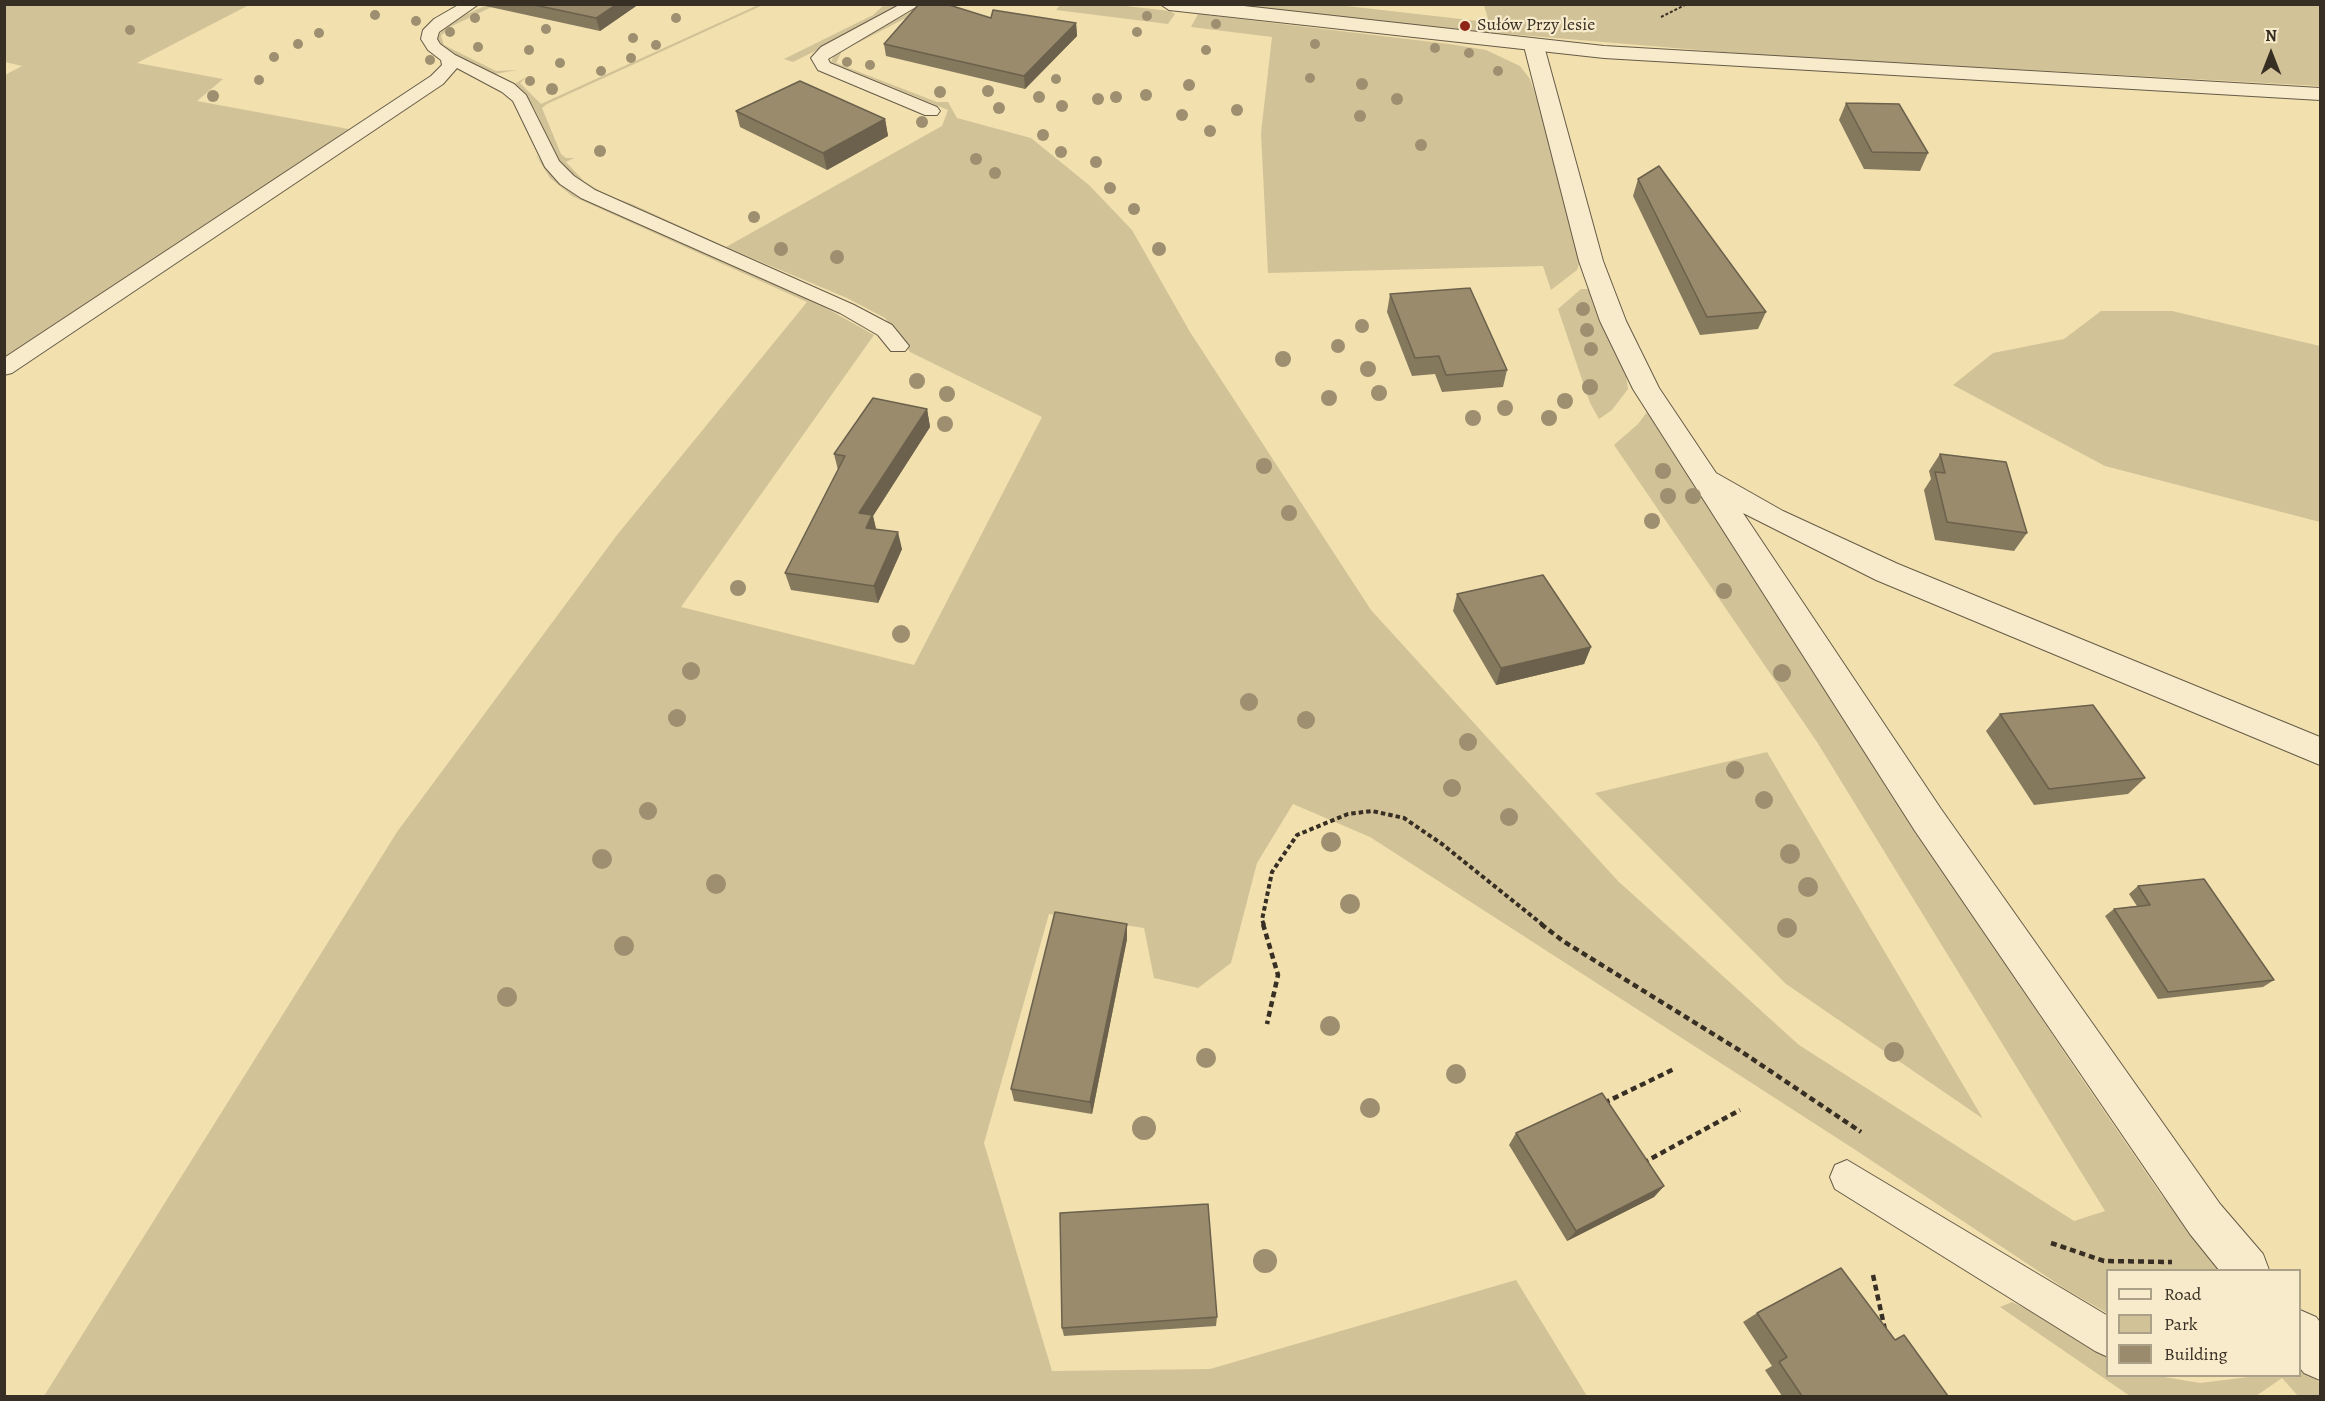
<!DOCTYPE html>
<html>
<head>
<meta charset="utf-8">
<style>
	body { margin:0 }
	#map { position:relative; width:2325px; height:1401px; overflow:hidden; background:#f2e0af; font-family:Alegreya,serif }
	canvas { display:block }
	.frame { position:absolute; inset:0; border:6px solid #382f24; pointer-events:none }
	.legend { position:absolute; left:2106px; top:1269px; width:195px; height:108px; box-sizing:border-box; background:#f7ebcb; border:2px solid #aba088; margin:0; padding:8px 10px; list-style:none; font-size:18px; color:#382f24 }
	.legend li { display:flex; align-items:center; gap:12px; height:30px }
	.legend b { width:30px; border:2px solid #aba088 }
	.north { position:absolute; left:2241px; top:24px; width:60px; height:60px; -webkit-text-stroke:4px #f7ebcb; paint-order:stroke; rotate:0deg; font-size:16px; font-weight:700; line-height:24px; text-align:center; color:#382f24 }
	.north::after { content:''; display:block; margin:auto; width:21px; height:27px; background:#382f24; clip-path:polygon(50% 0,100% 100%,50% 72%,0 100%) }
</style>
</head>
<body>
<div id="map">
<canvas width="2325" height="1401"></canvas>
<div class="frame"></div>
<ul class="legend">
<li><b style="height:8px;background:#f7ebcb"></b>Road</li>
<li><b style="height:16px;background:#d2c297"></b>Park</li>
<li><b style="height:16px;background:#998b6c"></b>Building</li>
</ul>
<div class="north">N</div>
</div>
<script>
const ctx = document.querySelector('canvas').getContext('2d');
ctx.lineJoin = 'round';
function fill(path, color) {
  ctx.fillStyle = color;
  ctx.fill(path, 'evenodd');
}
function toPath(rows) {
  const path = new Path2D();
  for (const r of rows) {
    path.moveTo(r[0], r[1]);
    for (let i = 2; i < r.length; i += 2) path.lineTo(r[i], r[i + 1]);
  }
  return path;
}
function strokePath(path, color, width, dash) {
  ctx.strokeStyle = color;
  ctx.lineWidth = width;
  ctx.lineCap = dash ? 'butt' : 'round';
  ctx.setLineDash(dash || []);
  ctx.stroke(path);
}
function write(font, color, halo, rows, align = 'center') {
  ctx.font = font + ' Alegreya,serif';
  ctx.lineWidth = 4.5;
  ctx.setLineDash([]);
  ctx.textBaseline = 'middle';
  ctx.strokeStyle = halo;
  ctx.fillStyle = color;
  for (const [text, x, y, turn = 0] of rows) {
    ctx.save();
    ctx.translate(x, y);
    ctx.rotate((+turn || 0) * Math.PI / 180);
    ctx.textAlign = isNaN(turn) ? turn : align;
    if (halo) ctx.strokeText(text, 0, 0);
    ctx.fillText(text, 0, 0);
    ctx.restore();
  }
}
fill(toPath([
	[1108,4,1170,11,1175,14,1168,24,1056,10,1060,5],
	[1244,4,1338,5,1487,22,1488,19,1484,5,2320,5,2320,86,1758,55,1484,32,1244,7],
	[4,5,249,5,137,63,223,79,197,101,354,130,5,361,5,75,22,66,5,62],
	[487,5,496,5,450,27,441,36,444,45,496,71,517,70,495,74,458,57,442,47,437,38,447,23],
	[758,5,763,5,547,104,542,108,561,154,566,158,574,158,566,162,584,181,606,195,632,204,726,247,942,126,948,110,831,62,836,50,924,5,931,5,842,51,836,63,937,102,948,102,957,118,1031,138,1089,185,1132,230,1190,332,1371,610,1618,881,1799,1045,2074,1221,2105,1211,1817,742,1614,445,1638,424,1647,412,1884,782,2080,1076,2162,1196,2210,1248,2227,1270,2108,1270,2107,1313,2067,1290,1854,1149,1370,837,1293,804,1257,863,1231,963,1198,988,1154,978,1144,928,1049,914,984,1143,1052,1371,1210,1369,1516,1280,1587,1396,44,1396,397,832,617,535,807,302,572,196,550,178,535,154,552,175,575,195,794,290,874,335,681,607,914,665,1042,417,910,352,885,318,847,298,597,193,579,182,563,168,534,108,513,85,528,76,520,83,541,104],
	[884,5,908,5,793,62,784,59,873,15],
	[1198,14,1449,44,1486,50,1520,66,1530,79,1543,117,1582,255,1577,270,1551,290,1543,266,1268,273,1261,133,1272,37,1191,27],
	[1581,289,1589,289,1605,333,1626,376,1628,389,1612,410,1599,419,1590,403,1558,309],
	[2101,311,2172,311,2320,346,2320,522,2105,466,1953,385,1993,353,2064,339],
	[1767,752,1982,1117,1982,1118,1786,984,1595,793],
	[2012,1302,2031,1311,2107,1357,2108,1376,2158,1376,2200,1383,2257,1376,2300,1376,2300,1364,2306,1366,2320,1384,2320,1396,2298,1396,2282,1378,2256,1396,2130,1396,2000,1307]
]), '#d2c297');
const service = toPath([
	[460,4,479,4,439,32,437,39,440,44,455,55,514,84,526,95,559,161,574,176,595,190,854,305,892,325,909,346,905,351,891,351,878,335,840,313,581,198,560,184,545,167,513,101,502,92,457,68,443,84,12,373,4,375,4,358,431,76,442,65,441,60,428,50,421,39,423,30,434,19,460,4],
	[901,4,921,4,828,59,830,63,937,107,940,111,937,115,925,115,818,70,811,58,821,47,901,4],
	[1847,1160,2108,1316,2108,1357,2095,1351,1835,1189,1830,1177,1835,1165,1847,1160]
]);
const minor = toPath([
	[1534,40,1541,42,1544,46,1603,261,1626,321,1659,388,1716,473,1783,511,1898,564,2320,737,2320,765,1876,580,1743,513,1941,809,2220,1204,2263,1254,2269,1270,2219,1270,2190,1234,1915,831,1633,389,1600,321,1579,261,1524,46,1527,42,1534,40],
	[2300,1310,2316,1317,2320,1322,2320,1380,2304,1373,2300,1368,2300,1310]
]);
const tertiary = toPath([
	[1160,4,1226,4,1604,46,2320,88,2320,100,1604,58,1169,10,1160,4]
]);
strokePath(service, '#665b47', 2);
strokePath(minor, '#665b47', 2);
strokePath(tertiary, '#665b47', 2);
strokePath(toPath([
	[1661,17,1687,4]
]), '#382f24', 2, [3, 2]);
strokePath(toPath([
	[1264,925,1262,920,1272,872,1297,835,1348,814,1372,811,1404,818,1442,844,1543,925]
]), '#382f24', 4, [4.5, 3]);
strokePath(toPath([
	[1263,924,1278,975,1267,1024],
	[1541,924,1563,941,1739,1050,1861,1132],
	[1604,1103,1674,1069],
	[1643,1163,1740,1110],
	[2051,1243,2104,1261,2172,1262],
	[1873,1275,1885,1330]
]), '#382f24', 4.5, [6, 4]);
fill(service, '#f7ebcb');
fill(minor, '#f7ebcb');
fill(tertiary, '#f7ebcb');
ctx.fillStyle = '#9d8f6f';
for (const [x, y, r] of [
	[375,15,5],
	[1147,16,5],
	[475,18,5],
	[676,18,5],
	[416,21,5],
	[1216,24,5],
	[546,29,5],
	[130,30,5],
	[450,32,5],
	[1137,32,5],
	[319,33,5],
	[633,38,5],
	[298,44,5],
	[1315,44,5],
	[656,45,5],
	[478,47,5],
	[1435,48,5],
	[529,50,5],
	[1206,50,5],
	[1469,53,5],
	[274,57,5],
	[631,58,5],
	[430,60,5],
	[847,62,5],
	[560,63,5],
	[870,65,5],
	[601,71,5],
	[1498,71,5],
	[1310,78,5],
	[1056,79,5],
	[259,80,5],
	[530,81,5],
	[1362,84,6],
	[1189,85,6],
	[552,89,6],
	[988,91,6],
	[940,92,6],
	[1146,95,6],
	[213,96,6],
	[1039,97,6],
	[1116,97,6],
	[1098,99,6],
	[1397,99,6],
	[1062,106,6],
	[999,108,6],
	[1237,110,6],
	[1182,115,6],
	[1360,116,6],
	[922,122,6],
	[1210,131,6],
	[1043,135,6],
	[1421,145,6],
	[600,151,6],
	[1061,152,6],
	[976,159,6],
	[1096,162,6],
	[995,173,6],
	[1110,188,6],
	[1134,209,6],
	[754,217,6],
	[781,249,7],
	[1159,249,7],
	[837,257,7],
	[1583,309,7],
	[1362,326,7],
	[1587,330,7],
	[1338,346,7],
	[1591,349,7],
	[1283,359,8],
	[1368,369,8],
	[917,381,8],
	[1590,387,8],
	[1379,393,8],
	[947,394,8],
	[1329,398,8],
	[1565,401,8],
	[1505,408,8],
	[1473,418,8],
	[1549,418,8],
	[945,424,8],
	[1264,466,8],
	[1663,471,8],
	[1668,496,8],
	[1693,496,8],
	[1289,513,8],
	[1652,521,8],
	[738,588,8],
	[1724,591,8],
	[901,634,9],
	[691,671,9],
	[1782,673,9],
	[1249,702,9],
	[677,718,9],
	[1306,720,9],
	[1468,742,9],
	[1735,770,9],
	[1452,788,9],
	[1764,800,9],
	[648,811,9],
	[1509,817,9],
	[1331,842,10],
	[1790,854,10],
	[602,859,10],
	[716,884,10],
	[1808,887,10],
	[1350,904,10],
	[1787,928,10],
	[624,946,10],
	[507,997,10],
	[1330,1026,10],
	[1894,1052,10],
	[1206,1058,10],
	[1456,1074,10],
	[1370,1108,10],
	[1144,1128,12],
	[1265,1261,12]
]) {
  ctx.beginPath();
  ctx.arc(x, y, r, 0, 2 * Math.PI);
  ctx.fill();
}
fill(toPath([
	[480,4,639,4,600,31,481,5],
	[991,18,1076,23,1077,36,1025,89,886,56,884,44],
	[1846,103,1928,153,1920,171,1864,169,1839,120],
	[736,111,885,119,888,136,827,170,740,127],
	[1638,179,1766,312,1758,329,1700,335,1633,196],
	[1390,294,1507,370,1503,387,1442,392,1435,374,1412,376,1387,312],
	[927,409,930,427,873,516,876,529,902,549,878,603,791,590,785,573,838,470,834,454],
	[1940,454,2027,533,2014,551,1935,540,1924,490,1931,479,1929,471],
	[1457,594,1591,647,1584,664,1496,685,1453,611],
	[2000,714,2145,778,2128,794,2034,805,1986,731],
	[2138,886,2274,980,2263,987,2158,999,2105,916,2114,909,2137,906,2129,894],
	[1127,939,1092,1114,1014,1101,1011,1089],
	[1516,1133,1664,1186,1654,1197,1567,1241,1509,1145],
	[1757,1313,1895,1340,1948,1396,1782,1396,1765,1370,1772,1366,1743,1322],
	[1217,1317,1216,1326,1064,1336,1062,1328]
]), '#84785d');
fill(toPath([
	[617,4,639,4,600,31,596,18],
	[1076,23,1077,36,1025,89,1024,76],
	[885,119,888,136,827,170,823,153],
	[927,409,930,427,873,516,877,533,866,528,859,513],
	[898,532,902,549,878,603,874,586],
	[1591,647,1584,664,1496,685,1501,668],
	[1127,924,1127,939,1092,1114,1090,1102],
	[1664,1186,1654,1197,1567,1241,1576,1231]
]), '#6b614c');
const building = toPath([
	[530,4,617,4,596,18,530,4],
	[919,4,946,4,991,18,993,10,1076,23,1024,76,884,44,919,4],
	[800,81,885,119,823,153,736,111,800,81],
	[1846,103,1899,104,1928,153,1872,152,1846,103],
	[1659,166,1766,312,1707,317,1638,179,1659,166],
	[1470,288,1507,370,1446,375,1439,356,1415,358,1390,294,1470,288],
	[873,398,927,409,859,513,872,515,866,528,898,532,874,586,785,573,845,456,834,454,873,398],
	[1940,454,2006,462,2027,533,1947,522,1935,472,1945,473,1940,454],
	[1543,575,1591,647,1501,668,1457,594,1543,575],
	[2093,705,2145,778,2049,789,2000,714,2093,705],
	[2204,879,2274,980,2168,992,2114,909,2150,905,2138,886,2204,879],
	[1055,912,1127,924,1090,1102,1011,1089,1055,912],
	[1602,1093,1664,1186,1576,1231,1516,1133,1602,1093],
	[1208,1204,1217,1317,1062,1328,1060,1213,1208,1204],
	[1841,1268,1895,1340,1904,1335,1948,1396,1802,1396,1779,1362,1787,1357,1757,1313,1841,1268]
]);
fill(building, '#998b6c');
strokePath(building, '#6b614c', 1.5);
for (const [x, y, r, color] of [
	[1465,26,6,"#8f2418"]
]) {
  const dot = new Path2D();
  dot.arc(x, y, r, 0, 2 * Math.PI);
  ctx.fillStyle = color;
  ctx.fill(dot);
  strokePath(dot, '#f7ebcb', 2);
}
write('18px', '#382f24', '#f7ebcb', [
	["Sułów Przy lesie",1477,26]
], 'left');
</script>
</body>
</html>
